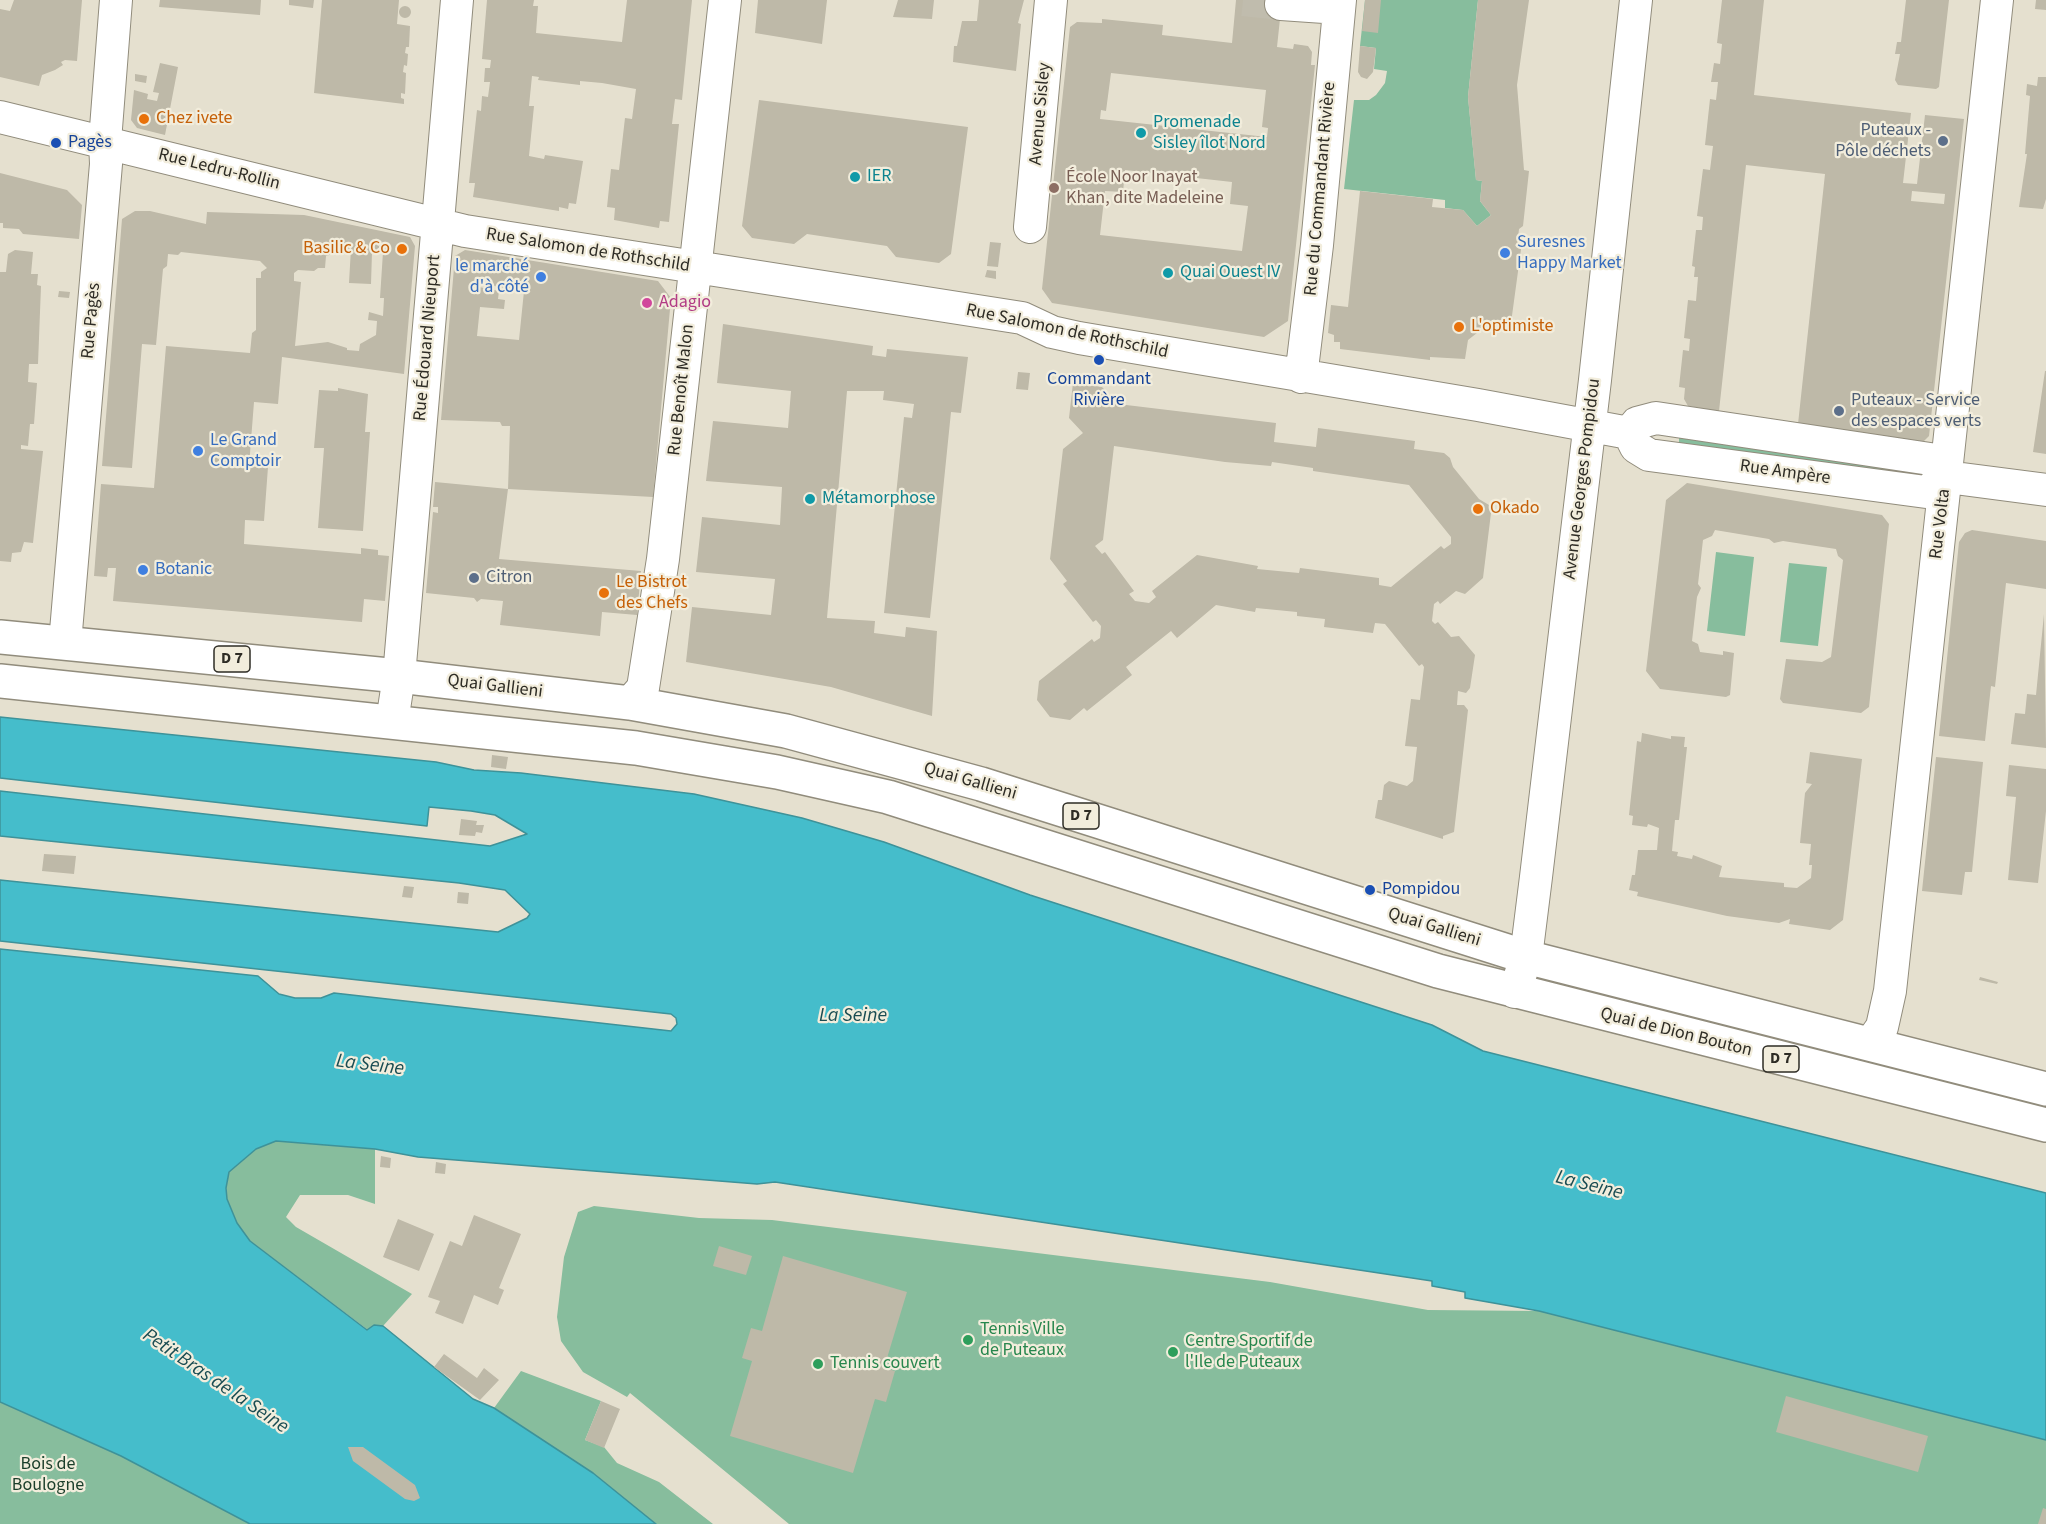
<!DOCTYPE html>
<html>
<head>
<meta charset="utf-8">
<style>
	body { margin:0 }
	canvas { display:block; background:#e5e0cf }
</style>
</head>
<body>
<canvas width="2046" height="1524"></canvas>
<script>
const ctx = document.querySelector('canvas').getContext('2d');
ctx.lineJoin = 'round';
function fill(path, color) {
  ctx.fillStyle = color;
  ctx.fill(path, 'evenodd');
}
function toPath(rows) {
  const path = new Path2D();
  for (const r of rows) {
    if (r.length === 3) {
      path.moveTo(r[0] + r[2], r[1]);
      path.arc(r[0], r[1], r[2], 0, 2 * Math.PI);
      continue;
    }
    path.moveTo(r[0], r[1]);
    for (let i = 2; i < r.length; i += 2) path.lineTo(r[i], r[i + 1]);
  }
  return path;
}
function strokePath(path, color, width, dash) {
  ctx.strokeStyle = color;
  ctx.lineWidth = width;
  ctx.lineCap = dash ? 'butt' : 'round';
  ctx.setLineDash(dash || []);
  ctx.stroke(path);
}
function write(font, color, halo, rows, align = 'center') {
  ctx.font = font + ' "Source Sans 3",sans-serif';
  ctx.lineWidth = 4.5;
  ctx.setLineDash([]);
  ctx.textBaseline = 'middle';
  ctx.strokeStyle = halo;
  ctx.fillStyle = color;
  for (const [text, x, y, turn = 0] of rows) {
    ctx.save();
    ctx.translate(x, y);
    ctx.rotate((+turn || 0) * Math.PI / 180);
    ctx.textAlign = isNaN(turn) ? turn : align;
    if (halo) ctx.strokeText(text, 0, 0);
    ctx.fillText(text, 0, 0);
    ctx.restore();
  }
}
fill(toPath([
	[1365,0,1478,0,1468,97,1476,180,1482,181,1480,201,1491,215,1477,226,1463,210,1445,208,1445,200,1344,189,1354,100,1369,100,1376,95,1385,83,1387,71,1374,69,1376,48,1360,46],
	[1679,436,1919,472,1918,479,1679,444],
	[1716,552,1754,557,1745,636,1707,631],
	[1789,563,1827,567,1818,646,1780,642],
	[276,1141,375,1149,375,1204,348,1195,300,1195,286,1217,296,1227,412,1294,383,1326,374,1325,368,1330,250,1241,237,1223,227,1199,226,1188,229,1172,256,1149],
	[594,1206,699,1218,772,1220,1270,1282,1428,1310,1539,1311,2046,1440,2046,1524,789,1524,630,1393,627,1397,583,1372,561,1341,557,1317,564,1257,578,1212],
	[521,1371,601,1401,585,1440,604,1447,617,1463,659,1482,713,1524,656,1524,593,1473,494,1408],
	[0,1402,121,1456,250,1524,0,1524]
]), '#87bd9d');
const water = toPath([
	[0,717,436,762,474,770,521,773,694,794,802,818,884,842,1030,895,1432,1025,1483,1051,2046,1193,2046,1440,1539,1311,1465,1298,1465,1292,1432,1286,1432,1281,775,1182,757,1184,418,1157,375,1149,276,1141,256,1149,229,1172,226,1188,227,1199,237,1223,250,1241,367,1330,374,1325,383,1326,473,1399,494,1408,593,1473,656,1524,250,1524,121,1456,0,1402,0,949,258,976,279,994,295,998,321,998,334,993,671,1031,677,1024,676,1018,671,1014,0,941,0,880,498,932,527,918,530,914,505,890,459,883,0,836,0,791,490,846,527,834,495,815,471,811,429,807,427,826,0,778,0,717]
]);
fill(water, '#45bdcb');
strokePath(water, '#3e9299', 1.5);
fill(toPath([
	[14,0,82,0,77,61,65,60,61,62,63,65,55,70,42,75,39,86,0,77,0,9,10,11],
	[160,0,261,0,260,15,159,7],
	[289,0,314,0,313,8,289,5],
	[322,0,399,0,397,24,410,26,409,47,406,47,405,53,408,54,407,66,404,65,403,72,406,73,405,94,401,93,401,98,404,99,404,104,314,93],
	[487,0,534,0,533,6,538,6,536,33,622,42,627,0,692,0,682,100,675,99,672,124,679,124,669,222,660,221,659,228,614,220,615,208,607,207,611,169,619,170,625,118,632,119,636,89,602,83,580,81,580,85,538,80,539,77,532,76,529,106,534,106,529,156,544,159,545,155,583,161,576,204,569,203,568,209,559,207,559,211,473,197,475,183,469,183,477,110,481,111,482,96,488,97,490,82,484,82,485,68,490,68,491,60,482,59],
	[758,0,827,0,822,44,755,33],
	[898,0,934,0,932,19,893,17],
	[979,0,1024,0,1018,23,1021,24,1016,71,953,62,954,46,957,46,962,21,977,21],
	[1236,0,1282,0,1277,47,1293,49,1294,44,1308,46,1312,52,1311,65,1315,65,1288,321,1264,337,1052,303,1042,289,1070,27,1077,22,1102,23,1102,19,1163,25,1162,35,1232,43],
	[1111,73,1266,90,1262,127,1268,128,1267,137,1100,119,1101,110,1106,111],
	[1125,170,1232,182,1230,204,1248,206,1242,251,1100,235,1105,191,1123,192],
	[1365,0,1381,0,1378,33,1362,31],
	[1478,0,1529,0,1517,85,1524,170,1529,171,1523,226,1519,229,1518,238,1522,242,1511,323,1491,322,1468,340,1465,359,1430,357,1430,360,1340,349,1340,342,1334,342,1334,335,1328,333,1331,305,1348,307,1360,191,1433,199,1432,207,1463,210,1477,226,1491,215,1480,201,1482,181,1476,180,1468,97],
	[1722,0,1764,0,1754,95,1911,113,1903,183,1917,184,1925,115,1964,119,1929,436,1921,444,1798,424,1825,174,1746,165,1719,411,1688,406,1684,399,1685,388,1679,387,1683,350,1689,351,1690,339,1684,338,1688,300,1696,301,1698,277,1694,277,1695,267,1692,266,1696,230,1702,230,1703,217,1697,216,1703,169,1710,170,1713,146,1705,145,1710,99,1716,100,1718,82,1711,82,1714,63,1720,64,1722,44,1717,43],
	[1912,191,1945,194,1944,204,1911,201],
	[1906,0,1949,0,1939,87,1936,89,1898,85,1895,80,1900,54,1895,54,1897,42,1901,42],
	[2036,0,2046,0,2046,10,2035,9],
	[405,12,6],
	[1360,46,1376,48,1373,72,1367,79,1361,77,1358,72],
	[160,63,178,67,165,135,137,128,131,120,134,90,148,94,147,99,157,101,159,93,153,92],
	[135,74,147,76,146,83,135,81],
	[2038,77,2046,77,2046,199,2043,209,2019,207,2027,154,2025,154,2030,96,2026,95,2027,84,2037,86],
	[759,100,968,127,951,254,939,263,896,257,887,246,807,234,794,244,752,238,742,226],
	[0,173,67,190,82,205,79,239,23,234,19,229,3,228,3,223,0,223],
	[135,211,150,211,206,224,207,212,304,215,410,237,415,246,404,374,282,357,278,404,254,402,249,466,268,467,264,521,245,520,244,544,361,554,361,548,378,550,378,555,389,556,385,601,364,599,362,622,113,601,116,568,108,568,107,577,94,576,101,484,154,488,166,346,250,353,252,333,256,330,256,278,261,278,261,272,267,268,260,261,181,252,178,255,168,254,167,266,163,269,156,345,142,344,132,468,102,466,122,219],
	[351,248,349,283,371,284,372,252,383,252,380,298,384,298,383,316,369,312,368,320,377,321,376,335,360,344,359,351,347,350,347,348,328,342,295,346,301,282,294,281,294,273,298,270,314,271,318,268,325,268,326,256],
	[990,242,1001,243,998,267,987,266],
	[15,250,33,252,31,274,38,274,37,285,41,286,38,364,29,364,28,382,37,383,34,424,30,424,28,446,21,445,21,449,43,451,33,543,24,542,21,552,12,553,11,562,0,561,0,272,6,272,8,254],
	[465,250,658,281,671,298,653,497,508,489,510,426,502,426,500,422,441,420,455,256],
	[480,279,488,281,488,285,524,291,519,340,477,336,480,307,504,309,505,300,498,299,499,291,479,287],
	[987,270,996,271,996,279,985,277],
	[59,291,70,292,69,298,58,297],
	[723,324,873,346,872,355,886,357,887,349,968,357,961,413,951,412,930,618,884,613,904,417,912,418,914,404,883,400,884,391,847,391,827,618,875,621,874,633,905,637,906,627,937,631,932,716,831,687,686,662,692,607,771,615,775,579,696,572,702,517,780,525,782,487,706,481,713,421,788,428,791,391,717,383],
	[2045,371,2046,371,2046,454,2033,452],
	[1018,372,1030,373,1028,390,1016,389],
	[1073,383,1102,387,1118,404,1276,423,1274,442,1316,447,1318,428,1415,441,1414,449,1444,453,1450,458,1453,467,1479,499,1489,505,1491,513,1483,578,1465,594,1456,591,1440,604,1438,601,1434,604,1432,621,1435,624,1438,622,1451,637,1459,636,1475,655,1470,688,1466,693,1458,691,1457,705,1464,705,1468,710,1454,832,1443,836,1443,839,1375,818,1378,800,1382,800,1384,785,1389,781,1407,786,1413,781,1417,747,1405,746,1411,699,1420,700,1424,667,1422,664,1419,666,1385,624,1375,623,1373,633,1324,627,1325,619,1297,616,1297,612,1256,608,1255,612,1216,605,1177,638,1171,631,1126,667,1132,675,1087,711,1084,708,1070,720,1050,717,1037,700,1039,681,1092,639,1094,642,1100,638,1101,626,1096,620,1093,622,1063,584,1067,581,1050,559,1063,449,1083,433,1069,418],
	[1114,446,1225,462,1271,466,1272,462,1313,468,1313,471,1409,485,1451,537,1451,544,1444,549,1441,546,1391,587,1379,585,1379,578,1300,568,1299,573,1257,569,1258,566,1197,555,1152,591,1156,597,1149,603,1135,601,1129,594,1134,591,1105,552,1102,554,1095,546,1103,540],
	[338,388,368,394,365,432,370,432,363,531,318,528,324,448,314,448,319,390,338,391],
	[435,482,508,489,499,559,641,571,637,615,602,612,600,636,500,625,503,601,481,599,477,602,474,598,426,593,433,512,438,513,438,507,433,507],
	[1687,483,1882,515,1889,524,1869,707,1861,713,1783,703,1780,699,1786,659,1822,662,1831,657,1843,560,1838,556,1836,549,1783,541,1774,543,1769,539,1715,530,1712,536,1703,540,1698,584,1701,588,1697,597,1692,641,1698,644,1700,652,1723,655,1723,651,1734,653,1730,695,1726,697,1660,689,1646,671,1666,500],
	[1972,530,2046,541,2046,589,2006,583,1995,687,1991,686,1985,741,1939,736,1959,542,1965,533],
	[2044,614,2046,748,2011,744,2015,713,2025,714,2027,694,2036,695],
	[1642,733,1671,739,1671,736,1685,737,1684,747,1687,747,1679,820,1675,820,1672,851,1678,852,1677,856,1692,859,1693,855,1722,866,1719,877,1784,883,1784,887,1797,888,1811,878,1812,865,1809,865,1811,844,1800,843,1805,793,1812,784,1806,783,1810,752,1862,759,1843,920,1830,930,1789,924,1790,919,1779,923,1727,916,1637,896,1638,892,1629,890,1632,875,1635,875,1638,850,1657,850,1659,828,1648,824,1647,827,1632,825,1633,816,1629,815,1637,741,1641,742],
	[492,755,508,757,506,769,491,767],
	[1936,757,1983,762,1972,872,1965,872,1962,895,1922,891],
	[2009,765,2046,769,2046,811,2038,883,2008,880,2016,797,2006,796],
	[461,819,477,821,476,825,484,825,482,833,476,832,475,836,459,835],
	[44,854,76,856,74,874,42,871],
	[404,886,414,887,412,898,402,897],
	[458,892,469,893,468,904,457,903],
	[1980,977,1998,982,1997,984,1979,980],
	[381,1156,391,1158,390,1168,380,1167],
	[436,1162,446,1164,445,1174,435,1173],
	[474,1215,521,1234,499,1288,504,1290,498,1305,474,1295,463,1324,435,1313,440,1301,428,1297,450,1241,462,1246],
	[398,1219,434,1234,419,1271,383,1257],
	[719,1246,752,1256,746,1275,713,1266],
	[783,1256,907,1292,884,1368,895,1371,886,1402,875,1399,853,1473,730,1436,752,1361,742,1358,751,1328,762,1331],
	[444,1354,477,1378,484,1368,499,1380,480,1400,434,1367],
	[1786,1396,1928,1436,1918,1472,1776,1432],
	[601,1401,620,1409,604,1448,585,1440],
	[348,1447,363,1447,415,1485,420,1498,414,1501,405,1499,353,1461],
	[2043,1508,2046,1509,2046,1524,2038,1524]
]), '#beb9a8');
strokePath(toPath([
	[1243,0,1281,4]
]), '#c0bcad', 32, [32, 16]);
const minor = toPath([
	[1281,4,1339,8],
	[0,117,465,231,1022,318,1052,332,1079,338,1478,405,1629,433],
	[1030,227,1051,0],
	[1301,377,1317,245,1340,0],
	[1629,433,1637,423,1656,418,1930,459,1947,477,2046,490],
	[1629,433,1636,447,1649,455,1926,492,1947,477],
	[65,643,106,164,105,141,116,0],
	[630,703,643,688,663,559,725,0],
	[392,722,399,676,457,0],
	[1515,992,1526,957,1536,877,1595,380,1636,0],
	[1870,1044,1882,1027,1890,991,1997,0]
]);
const major = toPath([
	[0,637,399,676,630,703,786,731,981,784,1526,957,2046,1089],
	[0,681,636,748,777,772,888,797,1438,971,2046,1125]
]);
strokePath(minor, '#918c7c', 34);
strokePath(major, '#918c7c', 36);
strokePath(minor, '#fff', 32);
strokePath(major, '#fff', 33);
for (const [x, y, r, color] of [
	[144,119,6,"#e8710a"],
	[1141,133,6,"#0f9aa8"],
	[1943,141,6,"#5c6f8a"],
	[56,143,6,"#1a4fb4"],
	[855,177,6,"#0f9aa8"],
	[1054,188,6,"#8d6e63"],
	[402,249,6,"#e8710a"],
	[1505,253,6,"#3f7fe0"],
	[1168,273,6,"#0f9aa8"],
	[541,277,6,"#3f7fe0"],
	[647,303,6,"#d1479c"],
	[1459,327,6,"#e8710a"],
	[1099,360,6,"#1a4fb4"],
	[1839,411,6,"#5c6f8a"],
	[198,451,6,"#3f7fe0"],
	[810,499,6,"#0f9aa8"],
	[1478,509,6,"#e8710a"],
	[143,570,6,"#3f7fe0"],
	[474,578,6,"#5c6f8a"],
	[604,593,6,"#e8710a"],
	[1370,890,6,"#1a4fb4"],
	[968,1340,6,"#2e9e5b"],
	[1173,1352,6,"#2e9e5b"],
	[818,1364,6,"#2e9e5b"]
]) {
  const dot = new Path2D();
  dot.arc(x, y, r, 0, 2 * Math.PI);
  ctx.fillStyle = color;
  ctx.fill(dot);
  strokePath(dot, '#f2eddc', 2);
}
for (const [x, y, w] of [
	[232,659,36],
	[1081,816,36],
	[1781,1059,36]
]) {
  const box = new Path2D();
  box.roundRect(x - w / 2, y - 13, w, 26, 4.5);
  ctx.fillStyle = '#f2eddc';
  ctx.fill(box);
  strokePath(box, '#2e2c25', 1.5);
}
write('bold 16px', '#2e2c25', null, [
	["D 7",232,659],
	["D 7",1081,816],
	["D 7",1781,1059]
]);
write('18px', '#2e2c25', '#f2eddc', [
	["Avenue Sisley",1041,114,-85],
	["Rue Ledru-Rollin",219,170,14],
	["Rue du Commandant Rivière",1321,189,-85],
	["Rue Salomon de Rothschild",588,251,9],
	["Rue Pagès",92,321,-85],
	["Rue Salomon de Rothschild",1067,332,12],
	["Rue Édouard Nieuport",428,338,-85],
	["Rue Benoît Malon",682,390,-84],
	["Rue Ampère",1785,473,8],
	["Avenue Georges Pompidou",1583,479,-83],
	["Rue Volta",1941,524,-83],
	["Quai Gallieni",495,687,7],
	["Quai Gallieni",970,782,16],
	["Quai Gallieni",1434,928,17],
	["Quai de Dion Bouton",1676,1033,14]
]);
write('18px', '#c56008', '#f2eddc', [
	["Chez ivete",156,119],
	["Basilic & Co",390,249,"right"],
	["L'optimiste",1471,327],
	["Okado",1490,509],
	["Le Bistrot",616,583],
	["des Chefs",616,604]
], 'left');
write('18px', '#0d838f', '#f2eddc', [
	["Promenade",1153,123],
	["Sisley îlot Nord",1153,144],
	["IER",867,177],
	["Quai Ouest IV",1180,273],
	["Métamorphose",822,499]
], 'left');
write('18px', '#4e5e75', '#f2eddc', [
	["Puteaux -",1931,131,"right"],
	["Pôle déchets",1931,152,"right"],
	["Puteaux - Service",1851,401],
	["des espaces verts",1851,422],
	["Citron",486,578]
], 'left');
write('18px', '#164399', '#f2eddc', [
	["Pagès",68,143],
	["Commandant",1099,380,"center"],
	["Rivière",1099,401,"center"],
	["Pompidou",1382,890]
], 'left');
write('18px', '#785e54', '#f2eddc', [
	["École Noor Inayat",1066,178],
	["Khan, dite Madeleine",1066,199]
], 'left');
write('18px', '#366cbe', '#f2eddc', [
	["Suresnes",1517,243],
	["Happy Market",1517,264],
	["le marché",529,267,"right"],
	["d'à côté",529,288,"right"],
	["Le Grand",210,441],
	["Comptoir",210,462],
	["Botanic",155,570]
], 'left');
write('18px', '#b23c85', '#f2eddc', [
	["Adagio",659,303]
], 'left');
write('18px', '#27864d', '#f2eddc', [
	["Tennis Ville",980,1330],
	["de Puteaux",980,1351],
	["Centre Sportif de",1185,1342],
	["l'Ile de Puteaux",1185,1363],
	["Tennis couvert",830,1364]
], 'left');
write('18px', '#1a3e2a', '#f2eddc', [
	["Bois de",48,1465],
	["Boulogne",48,1486]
]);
write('italic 20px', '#194c52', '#f2eddc', [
	["La Seine",853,1017],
	["La Seine",370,1066,7],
	["La Seine",1589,1186,14],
	["Petit Bras de la Seine",215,1382,34]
]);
</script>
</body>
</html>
